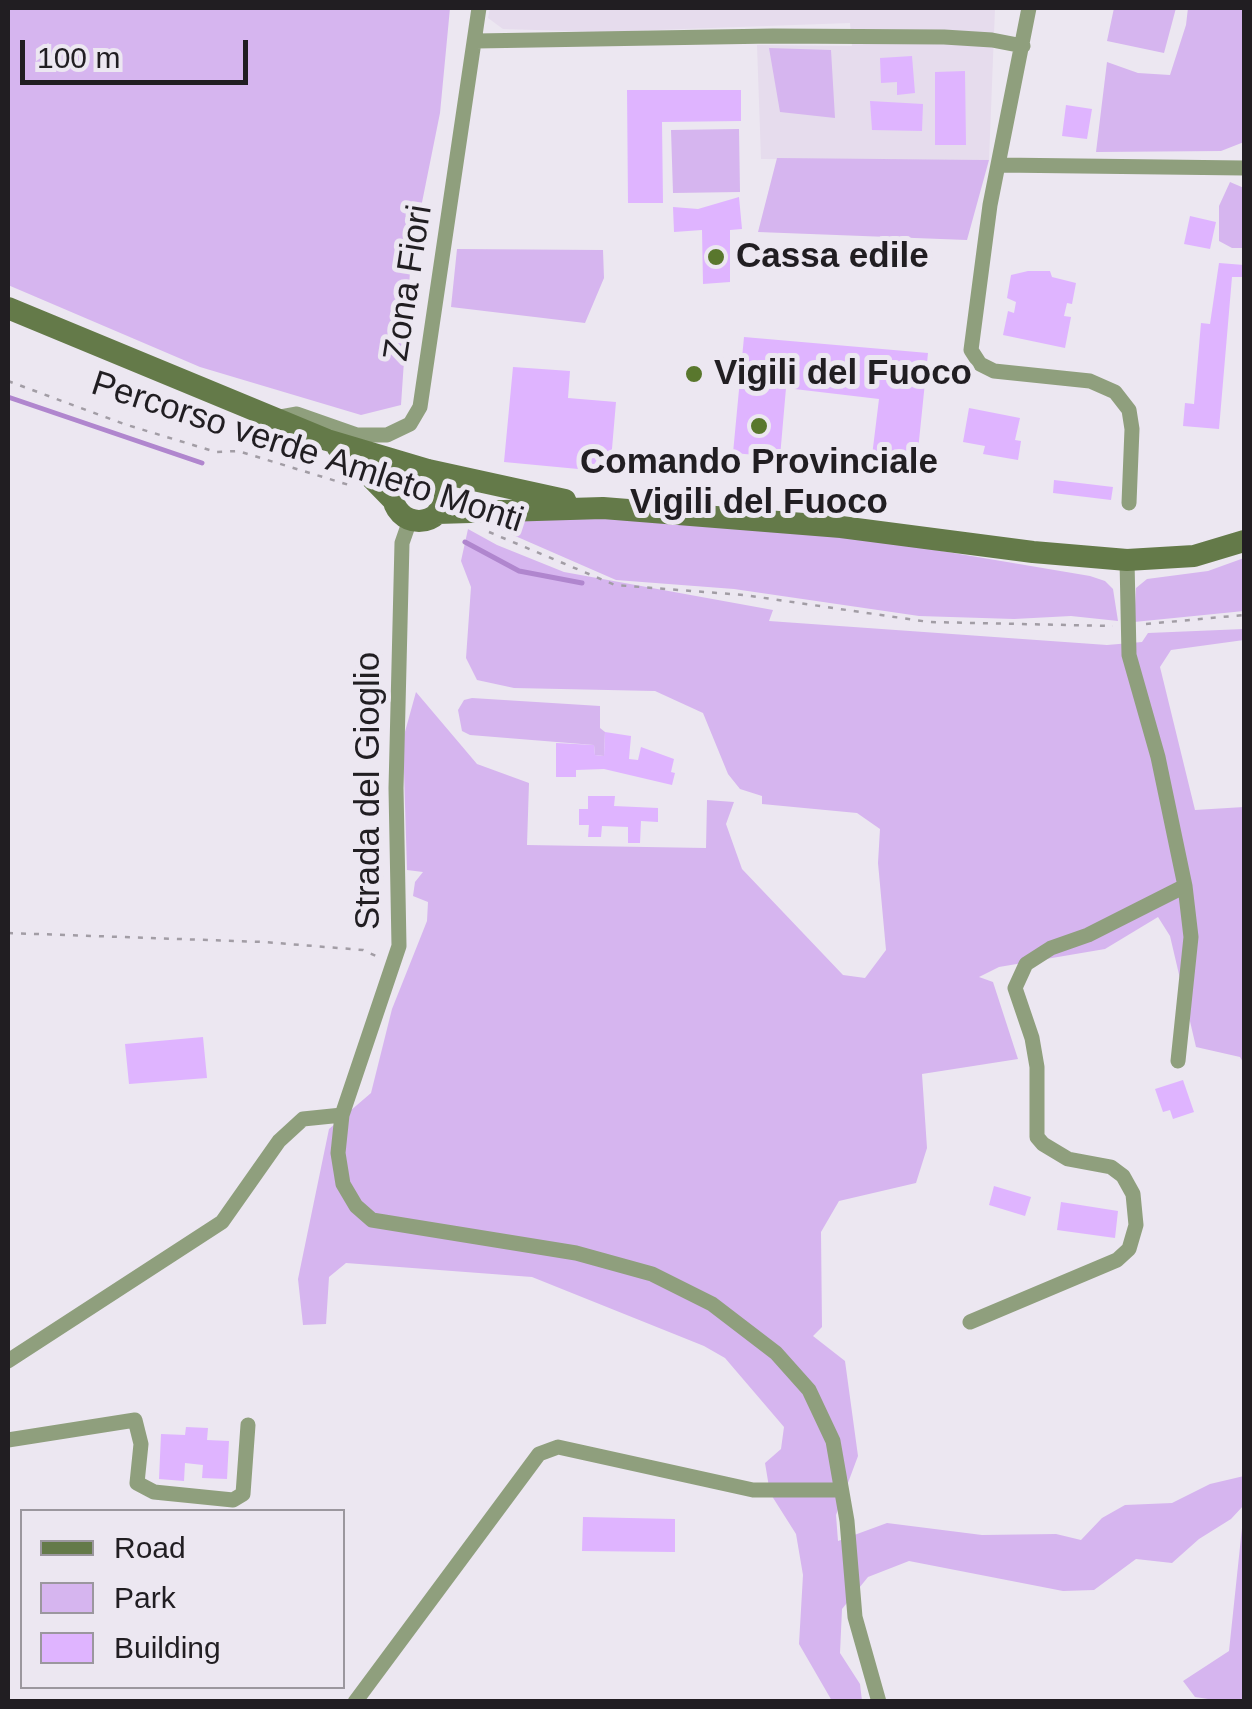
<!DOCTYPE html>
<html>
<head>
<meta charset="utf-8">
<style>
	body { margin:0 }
	#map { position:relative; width:1252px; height:1709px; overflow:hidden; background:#ece7f1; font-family:Helvetica,sans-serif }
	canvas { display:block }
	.frame { position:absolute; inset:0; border:10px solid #211e22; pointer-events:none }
	.legend { position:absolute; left:20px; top:1509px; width:325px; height:180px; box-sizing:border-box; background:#ece7f1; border:2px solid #9b979e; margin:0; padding:12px 18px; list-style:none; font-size:30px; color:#211e22 }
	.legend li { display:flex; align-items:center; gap:20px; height:50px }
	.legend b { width:50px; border:2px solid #9b979e }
	.scale { position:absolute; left:20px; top:40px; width:228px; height:45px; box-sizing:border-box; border:5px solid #211e22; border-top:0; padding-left:12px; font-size:30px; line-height:35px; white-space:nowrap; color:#211e22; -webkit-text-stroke:8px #ece7f1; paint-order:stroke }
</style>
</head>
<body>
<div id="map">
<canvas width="1252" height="1709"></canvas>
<div class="frame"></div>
<ul class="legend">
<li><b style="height:12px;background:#647a49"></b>Road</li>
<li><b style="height:28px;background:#d6b5ef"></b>Park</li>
<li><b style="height:28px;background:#dfb4ff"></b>Building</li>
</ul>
<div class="scale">100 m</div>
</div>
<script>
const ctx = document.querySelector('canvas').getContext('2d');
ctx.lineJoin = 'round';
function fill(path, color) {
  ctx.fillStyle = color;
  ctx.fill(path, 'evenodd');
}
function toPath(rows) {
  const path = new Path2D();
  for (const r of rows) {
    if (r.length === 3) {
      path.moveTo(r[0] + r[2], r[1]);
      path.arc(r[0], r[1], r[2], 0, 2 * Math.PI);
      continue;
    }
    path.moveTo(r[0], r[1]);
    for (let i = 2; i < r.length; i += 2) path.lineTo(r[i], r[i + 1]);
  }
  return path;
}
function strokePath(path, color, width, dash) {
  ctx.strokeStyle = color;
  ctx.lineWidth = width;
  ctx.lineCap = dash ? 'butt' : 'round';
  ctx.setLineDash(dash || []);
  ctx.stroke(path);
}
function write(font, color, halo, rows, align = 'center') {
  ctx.font = font + ' Helvetica,sans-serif';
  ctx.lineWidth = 10;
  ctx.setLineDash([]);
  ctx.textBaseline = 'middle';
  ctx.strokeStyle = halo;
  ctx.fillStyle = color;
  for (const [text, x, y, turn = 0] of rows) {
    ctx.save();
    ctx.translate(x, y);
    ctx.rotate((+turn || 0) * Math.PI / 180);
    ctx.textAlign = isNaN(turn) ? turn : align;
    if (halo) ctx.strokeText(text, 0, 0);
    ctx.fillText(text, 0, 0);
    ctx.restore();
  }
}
fill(toPath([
	[490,8,995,8,989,160,761,159,757,45,852,46,850,23,600,32,503,29,488,18]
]), '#e6dced');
fill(toPath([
	[8,8,450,8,440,113,411,257,401,405,361,415,200,367,8,285],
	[1114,8,1176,8,1164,53,1107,41],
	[1188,8,1244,8,1244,142,1221,151,1096,152,1107,62,1138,73,1170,75,1186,25],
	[769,48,831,50,835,118,780,112],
	[739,129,740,192,673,193,671,130],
	[777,158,989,160,967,240,758,232],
	[1230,182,1244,188,1244,248,1232,248,1219,241,1219,206],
	[457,249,603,250,604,278,585,323,451,307],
	[553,512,841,534,1090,576,1105,581,1113,589,1118,621,1071,616,1014,619,919,616,734,589,616,580,474,518],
	[468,529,497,545,564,572,773,610,769,621,1107,645,1142,642,1148,633,1244,629,1244,640,1171,650,1160,667,1195,810,1244,807,1244,1064,1240,1057,1196,1047,1170,936,1158,917,1105,949,999,967,979,977,993,982,1018,1059,922,1074,927,1148,916,1183,839,1201,821,1232,822,1327,813,1336,845,1361,858,1456,836,1515,838,1541,887,1523,982,1535,1056,1534,1081,1540,1102,1518,1125,1505,1172,1503,1210,1484,1244,1476,1244,1505,1231,1519,1199,1539,1172,1563,1136,1559,1094,1590,1063,1591,909,1561,868,1577,842,1609,840,1653,860,1684,862,1701,832,1701,799,1644,803,1575,796,1534,770,1493,765,1463,781,1449,784,1427,725,1358,704,1346,532,1277,346,1263,329,1277,326,1324,303,1325,298,1279,329,1129,371,1093,392,1009,427,921,428,902,413,896,415,882,423,872,407,870,403,739,416,692,477,764,529,783,527,845,706,848,707,800,734,802,726,824,742,869,843,975,865,978,886,950,878,863,880,829,857,813,762,804,762,796,740,789,728,774,703,713,655,691,514,688,477,680,466,658,471,587,461,561],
	[1244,558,1244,611,1134,622,1136,588,1147,579,1208,571],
	[472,698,600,706,600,728,605,732,604,756,595,755,594,745,470,735,462,731,458,710,464,700],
	[1244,1509,1244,1701,1221,1701,1195,1697,1183,1681,1229,1651]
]), '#d6b5ef');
strokePath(toPath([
	[8,397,202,463],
	[465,542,519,571,582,583]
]), '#b086ce', 5);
fill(toPath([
	[912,56,915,93,897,95,897,82,881,83,880,58],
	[965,71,966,145,935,145,935,72],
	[627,90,741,90,741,121,662,122,663,203,628,203],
	[870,101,923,104,922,131,872,130],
	[1066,105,1092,109,1087,139,1062,136],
	[739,197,742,229,730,230,730,282,703,284,702,230,674,232,673,207,698,209],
	[1190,216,1216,222,1210,249,1184,244],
	[1219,263,1244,265,1244,277,1232,277,1219,429,1183,426,1185,403,1194,404,1201,323,1210,324],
	[1028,271,1050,271,1052,277,1076,283,1072,304,1067,303,1064,316,1071,317,1065,348,1003,335,1008,311,1014,313,1016,302,1007,298,1011,275],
	[744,337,928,353,916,470,871,464,879,399,786,388,780,457,733,453],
	[513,367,570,371,568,398,616,402,610,472,504,462],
	[969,408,1020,418,1015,440,1021,441,1018,460,983,454,985,446,963,442],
	[1054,480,1113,487,1111,500,1053,493],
	[605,732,631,736,629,759,638,760,641,747,674,759,671,772,675,773,672,785,604,769,576,770,576,777,556,777,556,743,594,745,595,755,604,756],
	[588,796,615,796,614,806,658,808,658,822,641,821,640,843,628,843,628,827,602,826,601,837,588,837,589,825,579,825,579,809,588,809],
	[203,1037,207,1078,129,1084,125,1044],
	[1183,1080,1194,1112,1173,1119,1170,1110,1163,1112,1155,1089],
	[994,1186,1031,1197,1025,1216,989,1205],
	[1061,1202,1118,1211,1115,1238,1057,1230],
	[186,1427,208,1428,207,1440,229,1441,227,1479,202,1478,203,1465,185,1463,184,1481,159,1479,161,1434,185,1435],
	[583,1517,675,1519,675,1552,582,1551]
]), '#dfb4ff');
strokePath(toPath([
	[8,381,124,424,216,452,238,451,349,485],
	[489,532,615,585,744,595,929,622,1113,626],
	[1146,624,1244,615],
	[8,933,264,942,363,950,378,957]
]), '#a29da5', 2.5, [5, 8]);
strokePath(toPath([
	[1029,8,990,205,971,350,980,364,994,371,1090,381,1115,392,1129,410,1132,429,1129,503],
	[476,41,773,36,944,37,992,40,1023,46],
	[999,165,1244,168],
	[275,418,297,414,357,435,387,435,410,424,420,407,479,8],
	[410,520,402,543,396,788,399,946,342,1115,338,1153,343,1184,356,1206,372,1220,576,1253,652,1274,712,1304,776,1353,809,1390,833,1441,847,1521,855,1617,879,1702],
	[1127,560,1129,655,1158,757,1185,886,1191,937,1178,1061],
	[970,1322,1117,1260,1129,1249,1136,1225,1133,1194,1123,1176,1111,1167,1068,1159,1043,1144,1037,1137,1037,1067,1032,1038,1015,988,1026,964,1051,948,1088,935,1185,886],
	[8,1361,222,1222,279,1141,303,1119,342,1115],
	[8,1440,135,1420,141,1444,137,1483,154,1492,233,1500,243,1494,248,1425],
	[355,1702,539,1454,558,1447,753,1490,841,1490]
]), '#8f9f7d', 15);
strokePath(toPath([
	[8,308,327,440,428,470,565,500],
	[338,448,355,461,393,500],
	[419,495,26],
	[437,513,603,508,841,527,1033,552,1127,560,1194,556,1244,541]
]), '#647a49', 22);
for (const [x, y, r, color] of [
	[716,257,10,"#59772d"],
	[694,374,10,"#59772d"],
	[759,426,10,"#59772d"]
]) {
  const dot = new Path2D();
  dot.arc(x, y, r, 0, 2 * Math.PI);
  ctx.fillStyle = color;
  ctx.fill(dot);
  strokePath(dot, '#ece7f1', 4);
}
write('bold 35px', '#211e22', '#ece7f1', [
	["Cassa edile",736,257],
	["Vigili del Fuoco",714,374],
	["Comando Provinciale",759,463,"center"],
	["Vigili del Fuoco",759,503,"center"]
], 'left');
write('35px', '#211e22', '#ece7f1', [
	["Zona Fiori",409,283,-81],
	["Percorso verde Amleto Monti",307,453,18],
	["Strada del Gioglio",369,791,-90]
]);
</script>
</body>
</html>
